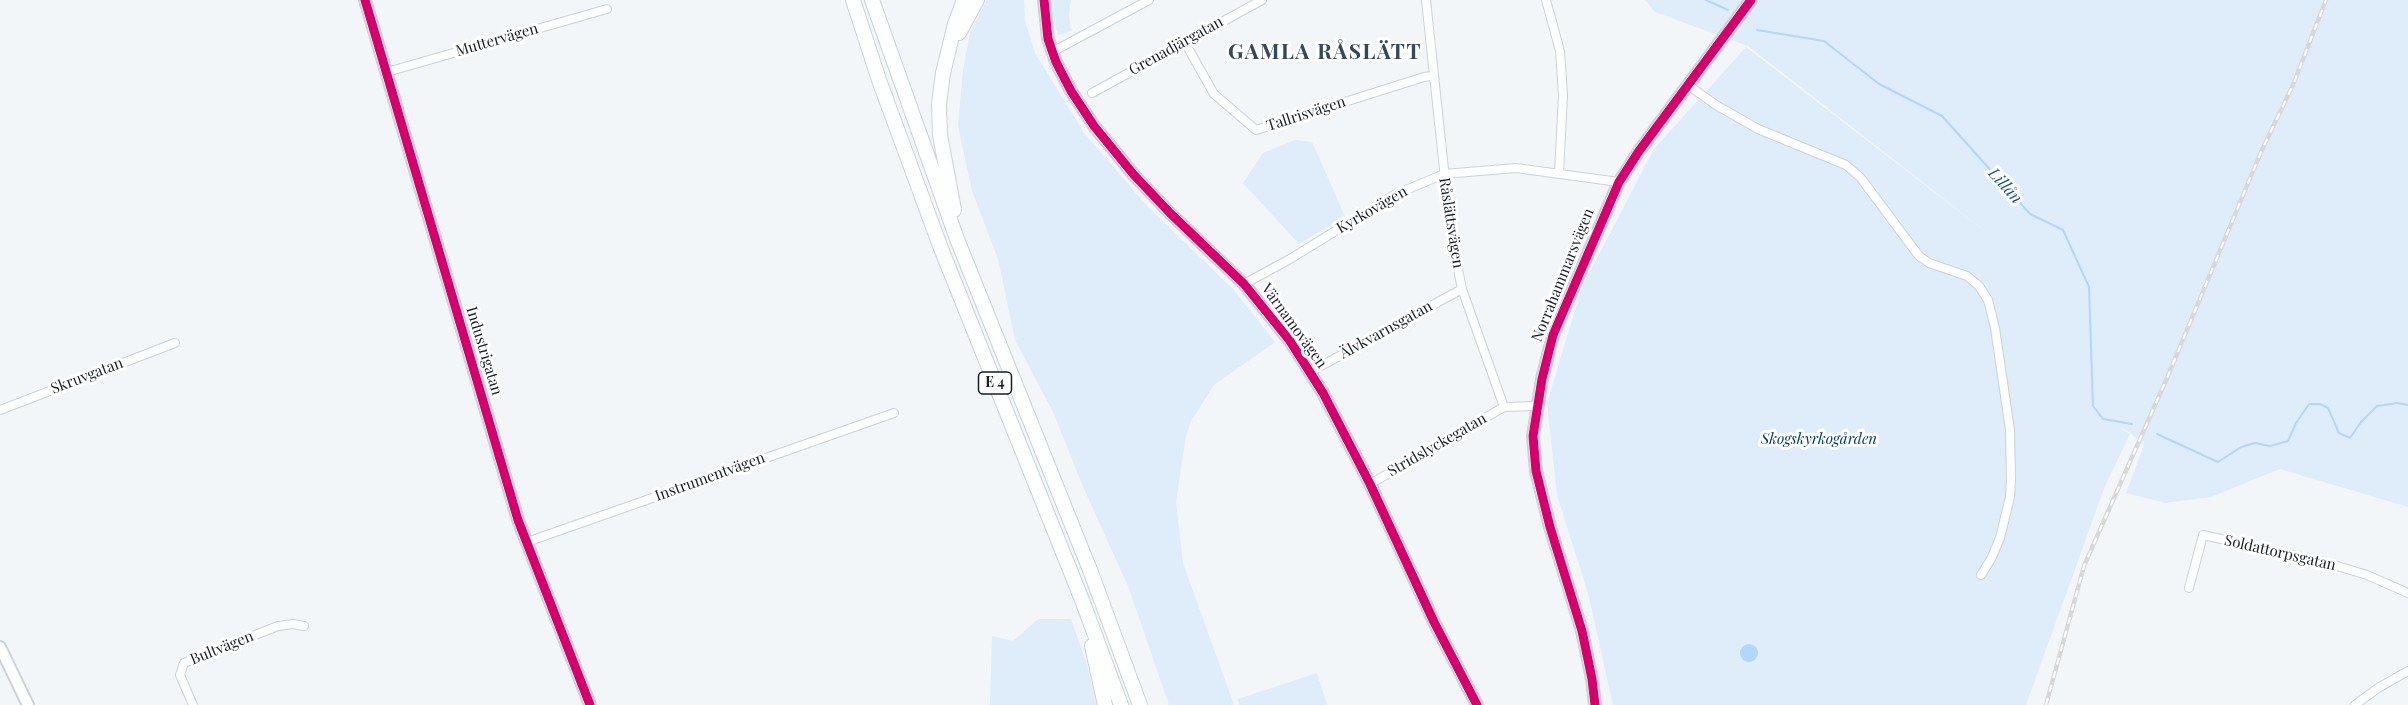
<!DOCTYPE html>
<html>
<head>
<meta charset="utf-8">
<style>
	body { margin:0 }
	canvas { display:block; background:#f3f6f9 }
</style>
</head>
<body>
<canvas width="2408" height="705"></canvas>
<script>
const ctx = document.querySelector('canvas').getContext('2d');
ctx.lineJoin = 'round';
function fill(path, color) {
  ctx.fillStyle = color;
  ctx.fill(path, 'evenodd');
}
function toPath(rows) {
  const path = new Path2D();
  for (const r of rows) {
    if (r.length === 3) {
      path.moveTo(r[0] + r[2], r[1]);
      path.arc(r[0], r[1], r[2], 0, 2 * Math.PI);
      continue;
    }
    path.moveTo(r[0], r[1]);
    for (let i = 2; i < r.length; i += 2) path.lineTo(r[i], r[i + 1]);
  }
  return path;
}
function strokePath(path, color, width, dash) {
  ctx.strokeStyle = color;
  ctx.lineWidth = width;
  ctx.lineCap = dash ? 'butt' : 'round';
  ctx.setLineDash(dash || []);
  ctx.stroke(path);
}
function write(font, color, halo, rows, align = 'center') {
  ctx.font = font + ' "Playfair Display",serif';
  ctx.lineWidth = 6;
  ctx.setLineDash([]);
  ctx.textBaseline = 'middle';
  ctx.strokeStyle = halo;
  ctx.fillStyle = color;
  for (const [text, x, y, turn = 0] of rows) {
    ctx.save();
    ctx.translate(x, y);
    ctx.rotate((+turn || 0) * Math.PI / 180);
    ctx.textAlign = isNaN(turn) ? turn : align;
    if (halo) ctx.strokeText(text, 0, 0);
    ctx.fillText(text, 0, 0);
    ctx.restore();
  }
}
fill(toPath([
	[987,0,1024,0,1025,21,1035,53,1084,133,1147,206,1233,289,1275,342,1214,385,1191,421,1186,436,1176,502,1183,563,1234,705,1169,705,1128,586,1084,489,1054,414,1015,340,998,259,972,191,958,126,963,70,970,32],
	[1052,0,1071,0,1069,15,1071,31,1058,35,1050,10],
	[1645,0,2408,0,2408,507,2280,469,2211,497,2165,503,2126,493,2144,445,2129,432,2117,426,2130,434,2105,486,2026,705,1613,705,1588,593,1557,495,1547,403,1582,287,1654,149,1746,47,2017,256,1748,46,1655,12],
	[1295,140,1312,142,1345,216,1299,244,1243,183,1263,153],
	[1038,619,1071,619,1086,662,1097,705,990,705,992,636,1013,641],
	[1317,673,1327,705,1239,705,1238,699]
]), '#dfecf9');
fill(toPath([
	[1749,653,9]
]), '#b1d7fc');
strokePath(toPath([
	[1706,0,1728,10],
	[1757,30,1824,41,1879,84,1942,116,2030,214,2063,230,2089,287,2093,406,2103,419,2132,424],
	[2157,434,2218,462,2241,447,2255,443,2270,446,2288,441,2296,423,2309,404,2320,404,2328,408,2339,433,2350,438,2361,422,2377,406,2397,403,2408,405]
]), '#b1d7fc', 2);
const street = toPath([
	[1426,0,1451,235,1462,289,1504,407,1537,406],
	[1546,0,1560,51,1563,95,1559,173],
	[1184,41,1214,94,1256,130,1424,77,1433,76],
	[1052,52,1149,0],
	[387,72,607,9],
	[1688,85,1716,105,1758,129,1846,165,1860,177,1919,256,1929,263,1967,276,1979,286,1988,300,1995,328,2010,430,2011,479,2010,497,2000,538,1991,559,1981,575],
	[1092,93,1262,0],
	[1244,284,1290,259,1394,195,1444,174,1516,168,1619,182],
	[1310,372,1462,289],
	[0,410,175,343],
	[1370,484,1504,407],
	[527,542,894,413],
	[2189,588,2203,535,2324,562,2367,575,2408,593],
	[193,705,180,675,184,663,278,626,293,624,304,626],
	[2355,705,2378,688,2408,671]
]);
const secondary = toPath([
	[365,0,518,520,590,705],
	[1044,0,1048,39,1056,62,1071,91,1094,126,1134,175,1170,213,1244,284,1290,341,1323,393,1370,484,1434,622,1477,705],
	[0,647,28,705],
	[1595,705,1592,679,1582,631,1550,527,1536,471,1533,436,1542,379,1553,335,1619,182,1639,151,1751,0]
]);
const highway = toPath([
	[853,0,879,80,940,246,1082,600,1121,705],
	[872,0,957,239,1090,570,1140,705],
	[959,33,977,0],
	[954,210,940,135,939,104,943,73,955,24,964,0],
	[1092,646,1105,705]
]);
strokePath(street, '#cbd2d8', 10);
strokePath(secondary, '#cbd2d8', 14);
strokePath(highway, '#cbd2d8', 16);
strokePath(street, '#fdfefe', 8);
strokePath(secondary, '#fdfefe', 10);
strokePath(highway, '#fdfefe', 14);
const rail = toPath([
	[2046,705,2084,566,2167,378,2261,152,2293,85,2326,0]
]);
strokePath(rail, '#d8d8da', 4.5);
strokePath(rail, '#fff', 2, [7]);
strokePath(toPath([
	[365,0,518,520,590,705],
	[1044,0,1048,39,1056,62,1071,91,1094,126,1134,175,1170,213,1244,284,1290,341,1323,393,1370,484,1434,622,1477,705],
	[1595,705,1592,679,1582,631,1550,527,1536,471,1533,436,1542,379,1553,335,1619,182,1639,151,1751,0]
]), '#d6006c', 9);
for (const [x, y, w] of [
	[995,383,33]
]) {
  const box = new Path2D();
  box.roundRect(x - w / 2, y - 11, w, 22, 4.5);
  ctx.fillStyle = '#fff';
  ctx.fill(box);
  strokePath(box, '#151e28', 1.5);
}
write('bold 14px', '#151e28', null, [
	["E 4",995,383]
]);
write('15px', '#151e28', '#fff', [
	["Muttervägen",497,40,-16],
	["Grenadjärgatan",1176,46,-29],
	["Tallrisvägen",1306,114,-18],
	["Kyrkovägen",1372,210,-30],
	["Råslättsvägen",1451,223,81],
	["Norrahammarsvägen",1563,275,-68],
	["Värnamovägen",1294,326,54],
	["Älvkvarnsgatan",1386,330,-29],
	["Industrigatan",484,351,73],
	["Skruvgatan",87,376,-21],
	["Stridslyckegatan",1437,445,-30],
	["Instrumentvägen",710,477,-20],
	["Soldattorpsgatan",2280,553,13],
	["Bultvägen",222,648,-22]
]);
write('italic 15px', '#003c6b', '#fff', [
	["Skogskyrkogården",1819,439]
]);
write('italic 16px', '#1a5181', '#fff', [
	["Lillån",2005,186,48]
]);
ctx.letterSpacing = '1.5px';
write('bold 21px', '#33495e', '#fff', [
	["GAMLA RÅSLÄTT",1325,52]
]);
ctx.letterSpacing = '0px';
</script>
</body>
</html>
